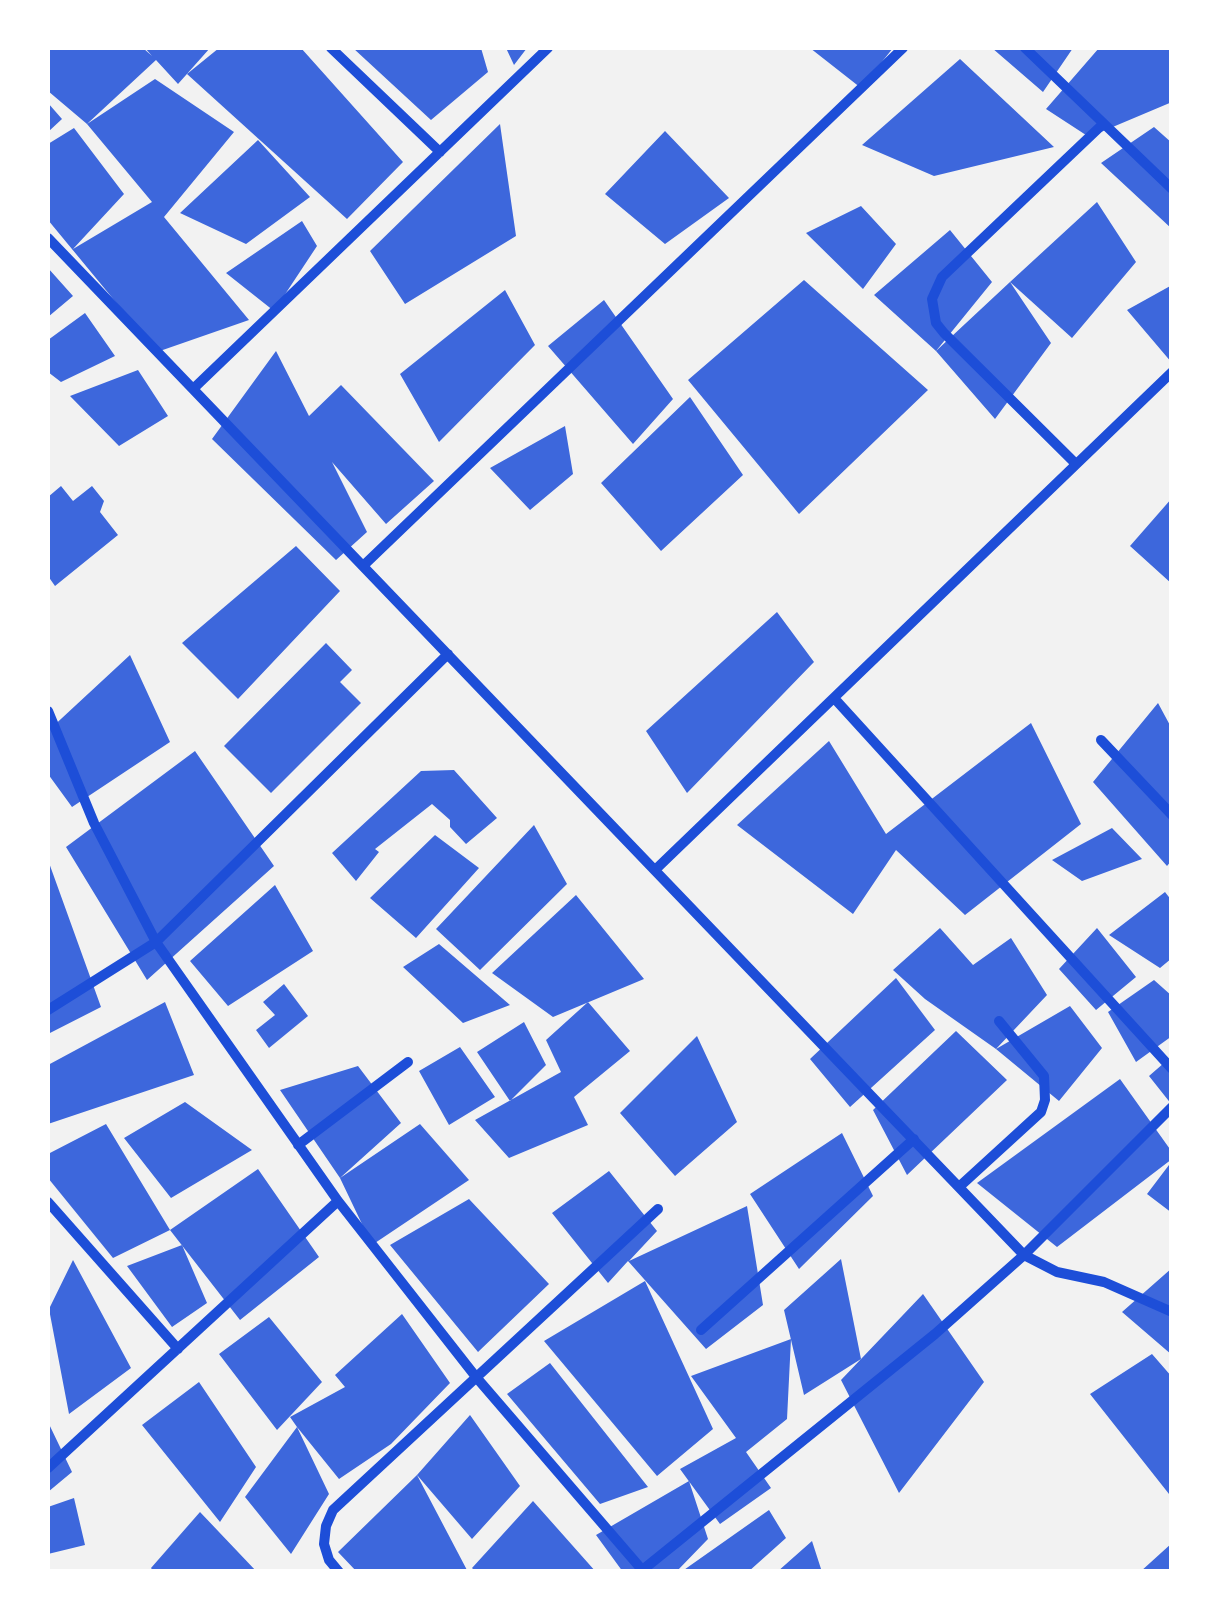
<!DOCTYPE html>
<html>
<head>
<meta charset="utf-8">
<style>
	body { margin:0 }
	#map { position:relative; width:1219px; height:1619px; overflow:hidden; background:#f2f2f2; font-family:Inter,sans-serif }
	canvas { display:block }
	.frame { position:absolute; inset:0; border:50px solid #fff; pointer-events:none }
</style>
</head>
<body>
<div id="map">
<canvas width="1219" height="1619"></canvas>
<div class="frame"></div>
</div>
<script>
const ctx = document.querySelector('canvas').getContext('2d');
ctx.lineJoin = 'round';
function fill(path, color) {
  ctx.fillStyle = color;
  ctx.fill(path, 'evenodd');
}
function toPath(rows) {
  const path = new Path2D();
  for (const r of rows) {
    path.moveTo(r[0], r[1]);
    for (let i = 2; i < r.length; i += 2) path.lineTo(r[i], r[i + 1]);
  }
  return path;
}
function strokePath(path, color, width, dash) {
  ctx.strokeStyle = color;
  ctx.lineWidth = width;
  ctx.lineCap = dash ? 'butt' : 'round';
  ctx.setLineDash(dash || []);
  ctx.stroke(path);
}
fill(toPath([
	[48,48,143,48,152,56,145,48,210,48,178,84,156,60,87,124,155,79,234,132,164,217,249,320,157,352,48,220,48,144,74,128,124,194,73,249,152,202,87,124,48,91],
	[219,48,301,48,403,162,347,219,187,74],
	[353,48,481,48,488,72,431,120],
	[506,48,527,48,514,65],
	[810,48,893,48,861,88],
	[992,48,1073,48,1043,92],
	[1099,48,1172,48,1172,102,1089,137,1046,109],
	[960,59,1054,147,934,176,862,145],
	[48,103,62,119,48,132],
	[500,124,516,236,405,304,370,251],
	[1154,127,1172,143,1172,229,1101,163],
	[665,131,729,198,665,244,605,194],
	[258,140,310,197,246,244,180,213],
	[1097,202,1136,262,1072,338,1010,282,1051,343,995,419,936,351,874,295,950,230,992,282,936,351,1010,282],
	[861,206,896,244,863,289,806,233],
	[302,221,317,246,274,311,226,273],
	[48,268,73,296,48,317],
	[804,280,928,390,799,514,688,380],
	[1172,285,1172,363,1127,310],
	[505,290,535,345,439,442,400,374],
	[604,300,673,399,633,444,548,346],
	[85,313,115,356,61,382,48,372,48,340],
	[276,351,309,416,341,385,434,481,386,524,332,462,367,532,336,560,212,439],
	[138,370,168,416,119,446,70,396],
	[690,397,743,475,661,551,601,483],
	[565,426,573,474,530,510,490,468],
	[61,486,73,501,92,486,104,501,100,512,118,535,55,586,48,576,48,497],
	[1172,498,1172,584,1130,546],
	[296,546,340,591,238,699,182,643],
	[777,612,814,662,687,793,646,731],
	[326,643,352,670,340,682,361,703,271,793,224,746],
	[130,655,170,742,72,807,48,774,48,731],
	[1158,703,1172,729,1172,860,1167,866,1093,782],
	[1031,723,1081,824,965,915,896,850,853,914,737,825,829,741,886,834],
	[195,751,274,866,147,980,66,847],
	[454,770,497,818,466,844,450,827,450,820,432,804,375,849,379,852,356,881,332,853,421,771],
	[534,825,567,884,480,970,436,929],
	[1112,828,1142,859,1082,881,1052,860],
	[435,835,479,868,416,938,370,898],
	[48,860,101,1007,48,1034],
	[275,885,313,951,228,1006,190,961],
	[1165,892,1172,901,1172,958,1160,968,1109,935],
	[576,895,644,979,553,1017,492,973],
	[940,928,973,965,1011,938,1047,995,996,1049,1070,1006,1102,1048,1059,1101,996,1049,925,999,893,970],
	[1097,928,1136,977,1096,1010,1059,969],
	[439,944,510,1005,463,1023,403,967],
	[896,978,935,1030,850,1107,810,1059],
	[1154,980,1172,996,1172,1036,1136,1062,1108,1012],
	[284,984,308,1016,269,1048,256,1030,275,1015,263,1002],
	[165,1002,194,1075,48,1124,48,1065],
	[588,1002,630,1051,574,1097,588,1125,509,1158,475,1120,561,1072,546,1040],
	[524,1022,546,1065,510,1101,477,1052],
	[956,1031,1007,1080,907,1175,873,1110],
	[697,1036,737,1122,675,1176,620,1113],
	[460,1047,495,1097,449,1125,419,1071],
	[1172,1056,1172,1105,1149,1076],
	[358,1066,401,1123,340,1178,280,1090],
	[1120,1079,1172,1152,1172,1159,1057,1247,977,1183],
	[185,1102,252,1150,171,1198,124,1138],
	[106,1124,170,1230,113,1258,48,1178,48,1154],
	[420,1124,469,1180,372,1245,340,1178],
	[842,1133,873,1196,799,1269,750,1194],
	[1172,1161,1172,1213,1147,1194],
	[258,1169,319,1257,240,1320,170,1230],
	[609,1171,657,1231,629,1261,747,1206,763,1305,706,1349,628,1261,608,1283,552,1213],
	[469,1199,549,1284,478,1352,390,1245],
	[182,1245,207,1303,172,1327,127,1266],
	[841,1259,861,1359,804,1395,784,1310],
	[73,1260,131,1368,69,1414,49,1309],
	[1172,1268,1172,1355,1122,1312],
	[645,1281,713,1429,657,1476,544,1341],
	[923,1294,984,1382,899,1493,841,1380],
	[402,1314,450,1383,391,1444,339,1479,297,1427,329,1494,291,1554,245,1497,297,1427,290,1417,345,1387,335,1375],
	[269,1317,322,1382,277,1430,219,1354],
	[791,1339,787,1419,746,1452,771,1488,720,1524,680,1469,736,1438,691,1376],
	[1152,1354,1172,1377,1169,1494,1090,1394],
	[550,1363,648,1487,600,1504,507,1394],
	[199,1382,256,1467,220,1522,142,1425],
	[470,1415,520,1486,472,1539,417,1475,468,1572,357,1572,338,1552,417,1475],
	[48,1422,72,1472,48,1492],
	[689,1481,708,1539,676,1572,623,1572,596,1535],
	[74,1498,85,1545,48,1554,48,1507],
	[533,1501,596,1572,476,1572,472,1568],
	[769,1510,786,1538,748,1572,681,1572],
	[200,1512,257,1572,154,1572,151,1568],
	[812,1541,822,1572,777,1572],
	[1172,1543,1172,1572,1140,1572]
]), '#3d67dc');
strokePath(toPath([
	[331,48,440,152],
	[1025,48,1172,189],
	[48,238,1024,1255,1057,1272,1104,1282,1172,1312],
	[193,389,548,48],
	[1076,464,944,333,936,323,932,299,942,277,1103,124],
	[363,566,903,48],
	[834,698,1172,1069],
	[48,711,94,823,156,942,338,1201,476,1377,644,1572],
	[1101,740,1172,815],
	[655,870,1172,372],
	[48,1010,156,942,448,654],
	[298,1145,408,1062],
	[959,1187,1041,1112,1045,1100,1044,1076,999,1021],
	[48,1202,178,1349],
	[701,1330,914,1139],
	[48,1468,338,1201],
	[339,1572,329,1560,324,1544,326,1526,333,1510,658,1209],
	[640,1572,935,1334,1024,1255,1172,1107]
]), '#1d4ed8', 10);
</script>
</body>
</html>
